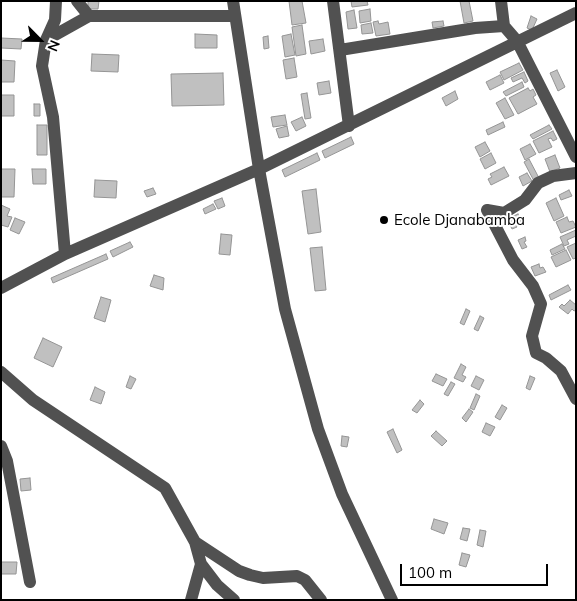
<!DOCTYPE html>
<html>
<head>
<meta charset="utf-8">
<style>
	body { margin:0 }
	#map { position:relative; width:577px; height:601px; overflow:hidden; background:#fff; font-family:Mulish,sans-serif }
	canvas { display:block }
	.frame { position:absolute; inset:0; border:2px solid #000; pointer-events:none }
	.north { position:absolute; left:15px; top:15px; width:50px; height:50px; -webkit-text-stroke:4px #fff; paint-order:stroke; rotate:113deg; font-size:14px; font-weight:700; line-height:20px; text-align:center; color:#000 }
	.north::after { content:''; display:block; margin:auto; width:18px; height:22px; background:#000; clip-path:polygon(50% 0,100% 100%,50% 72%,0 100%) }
	.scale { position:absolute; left:400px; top:564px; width:148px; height:22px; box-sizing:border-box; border:2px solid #000; border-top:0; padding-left:6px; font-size:15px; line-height:18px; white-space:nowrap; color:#000; -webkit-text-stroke:4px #fff; paint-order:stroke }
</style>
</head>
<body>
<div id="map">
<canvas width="577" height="601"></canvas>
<div class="frame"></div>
<div class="north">N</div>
<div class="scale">100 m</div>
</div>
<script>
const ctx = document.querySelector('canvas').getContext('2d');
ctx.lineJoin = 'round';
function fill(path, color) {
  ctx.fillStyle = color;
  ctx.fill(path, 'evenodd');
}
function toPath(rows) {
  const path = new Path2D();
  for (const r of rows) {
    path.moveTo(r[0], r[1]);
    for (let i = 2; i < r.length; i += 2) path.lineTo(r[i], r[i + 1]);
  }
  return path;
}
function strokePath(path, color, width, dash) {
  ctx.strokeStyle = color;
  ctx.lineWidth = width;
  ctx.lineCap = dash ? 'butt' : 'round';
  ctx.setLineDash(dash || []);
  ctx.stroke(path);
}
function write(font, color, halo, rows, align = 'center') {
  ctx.font = font + ' Mulish,sans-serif';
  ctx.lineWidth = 4;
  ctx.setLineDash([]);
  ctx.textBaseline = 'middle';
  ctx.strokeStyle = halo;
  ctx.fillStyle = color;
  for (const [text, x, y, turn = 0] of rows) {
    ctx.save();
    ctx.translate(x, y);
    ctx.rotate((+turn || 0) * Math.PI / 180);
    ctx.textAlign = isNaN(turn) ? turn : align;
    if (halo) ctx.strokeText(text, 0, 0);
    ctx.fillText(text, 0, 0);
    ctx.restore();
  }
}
const building = toPath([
	[88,1,99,1,98,9,88,9,88,1],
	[289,1,302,1,306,23,292,25,289,1],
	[351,1,367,1,368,5,352,7,351,1],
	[460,1,469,1,473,21,464,23,460,1],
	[370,9,371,21,360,23,359,11,370,9],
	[354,10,357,28,348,29,346,12,354,10],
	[531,16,537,19,532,30,527,28,531,16],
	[378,21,379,24,388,22,390,34,376,36,373,22,378,21],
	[443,21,444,26,433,28,432,22,443,21],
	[371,23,373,33,362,34,361,25,371,23],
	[302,25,306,54,296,56,292,27,302,25],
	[195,34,217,35,217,48,195,48,195,34],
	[291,34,295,55,285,57,282,36,291,34],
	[268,36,269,48,264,49,263,37,268,36],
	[1,38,22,39,21,49,1,48,1,38],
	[323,39,325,51,311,54,309,41,323,39],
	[92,54,119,55,118,72,91,71,92,54],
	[294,58,297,77,286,79,283,60,294,58],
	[1,60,15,61,14,82,1,82,1,60],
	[519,63,523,70,504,80,500,72,519,63],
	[557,70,565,87,558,91,550,73,557,70],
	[524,72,528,81,525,83,522,78,513,82,511,78,524,72],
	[223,73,224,105,172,106,171,74,223,73],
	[500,75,504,83,490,90,486,82,500,75],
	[329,81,331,93,319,95,317,83,329,81],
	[522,82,524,87,506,96,503,92,522,82],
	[528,88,530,91,533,89,536,95,533,97,537,104,518,114,509,98,528,88],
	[455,91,458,99,446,106,442,98,455,91],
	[307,93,311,118,305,119,301,94,307,93],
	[1,95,14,95,14,116,1,116,1,95],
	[505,98,514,115,505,119,496,103,505,98],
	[34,104,40,104,40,116,34,116,34,104],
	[285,115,287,125,273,127,271,117,285,115],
	[302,117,306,126,296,131,291,122,302,117],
	[503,122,505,127,488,135,486,130,503,122],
	[37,125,47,125,47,155,37,155,37,125],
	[549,125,552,129,533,139,530,135,549,125],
	[287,126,289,136,279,138,276,129,287,126],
	[553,131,557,139,553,141,551,138,548,139,552,147,539,153,533,141,553,131],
	[351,137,354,144,325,158,322,151,351,137],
	[485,142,490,151,480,157,475,147,485,142],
	[530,144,536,154,525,160,520,149,530,144],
	[317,153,320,160,285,177,282,170,317,153],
	[491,153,496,163,485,169,480,159,491,153],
	[555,155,560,168,550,172,545,159,555,155],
	[529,159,539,178,534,181,524,162,529,159],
	[504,167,509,176,491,185,488,179,492,177,490,174,504,167],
	[1,169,15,169,14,197,1,197,1,169],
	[32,169,46,169,46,184,33,184,32,169],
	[527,173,532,181,523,186,519,177,527,173],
	[95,180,117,181,116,198,94,197,95,180],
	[153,188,156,194,147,197,144,191,153,188],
	[316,189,321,232,308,234,302,191,316,189],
	[569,190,572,196,561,200,559,195,569,190],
	[222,198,225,206,218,209,214,201,222,198],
	[556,198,564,216,554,221,546,203,556,198],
	[213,204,216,209,205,214,203,209,213,204],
	[1,205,10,209,7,216,12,217,8,227,1,225,1,205],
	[518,214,521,221,515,223,517,227,512,229,507,219,518,214],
	[567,217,569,222,573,221,576,227,561,233,556,222,567,217],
	[15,218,25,222,19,234,10,230,15,218],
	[576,230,576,236,567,240,569,244,564,246,560,237,576,230],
	[221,234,232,235,230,255,219,254,221,234],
	[525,237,526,241,524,242,527,247,522,249,518,240,525,237],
	[130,242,133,247,113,257,110,251,130,242],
	[576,243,576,258,573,259,567,247,576,243],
	[562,244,565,249,552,255,550,250,562,244],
	[322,247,326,290,315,291,310,248,322,247],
	[566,250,571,260,556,267,551,257,566,250],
	[106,254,108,259,53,283,51,278,106,254],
	[539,264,540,268,543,267,546,272,535,276,531,267,539,264],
	[154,275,164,278,163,290,150,286,154,275],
	[568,285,571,290,551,300,549,295,568,285],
	[101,297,111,300,105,322,94,318,101,297],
	[570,300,576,305,576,310,574,311,572,309,568,314,559,307,562,304,564,306,570,300],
	[466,309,470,311,464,325,460,323,466,309],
	[480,316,484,318,478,331,474,329,480,316],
	[43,338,62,347,53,367,34,358,43,338],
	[461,364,466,367,462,375,466,377,463,382,454,378,461,364],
	[436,374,447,379,443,386,432,381,436,374],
	[130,376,136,379,131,389,126,387,130,376],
	[476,376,484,380,479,390,471,386,476,376],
	[530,376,535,378,530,390,526,388,530,376],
	[451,382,455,384,448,396,444,394,451,382],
	[95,387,105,392,101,404,90,400,95,387],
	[476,394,480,396,474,410,470,408,476,394],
	[420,400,424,404,417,413,412,410,420,400],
	[502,405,507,408,500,420,495,417,502,405],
	[469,409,473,412,466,422,462,418,469,409],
	[486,423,495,427,490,436,482,432,486,423],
	[393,429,402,450,397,453,387,432,393,429],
	[436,431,447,441,442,446,431,436,436,431],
	[342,436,349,437,347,447,341,446,342,436],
	[30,478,31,490,21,491,20,479,30,478],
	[434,519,448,523,444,534,431,529,434,519],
	[463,528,470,529,467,541,460,539,463,528],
	[480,530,486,531,483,547,477,545,480,530],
	[462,553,470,555,466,567,459,565,462,553],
	[1,562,17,562,16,574,1,574,1,562]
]);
fill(building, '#c0c0c0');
strokePath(building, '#959595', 1);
strokePath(toPath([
	[56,1,55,20,46,40,42,66,53,117,65,254],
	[77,1,89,16],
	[233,1,259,169,285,309,318,429,342,494,392,600],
	[333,1,349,126],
	[501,1,504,26,517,41,576,157],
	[46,40,89,16,234,16],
	[340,50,475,28,504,26],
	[576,173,553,176,538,183,525,200,504,213,487,210,513,260,533,286,541,304,532,336,536,353,546,358,561,371,576,399],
	[1,288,65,254,259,169,576,13],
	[1,372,33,400,165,488,195,542,239,571,250,575,263,578,297,576,305,580,321,600],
	[1,446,7,461,30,582],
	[201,564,217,585,234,600],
	[191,600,201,564,195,542]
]), '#515151', 12);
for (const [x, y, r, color] of [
	[384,220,5,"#000"]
]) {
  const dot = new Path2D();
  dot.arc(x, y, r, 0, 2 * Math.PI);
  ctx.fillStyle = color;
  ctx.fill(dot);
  strokePath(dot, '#fff', 2);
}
write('15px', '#000', '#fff', [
	["Ecole Djanabamba",394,220]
], 'left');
</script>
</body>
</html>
